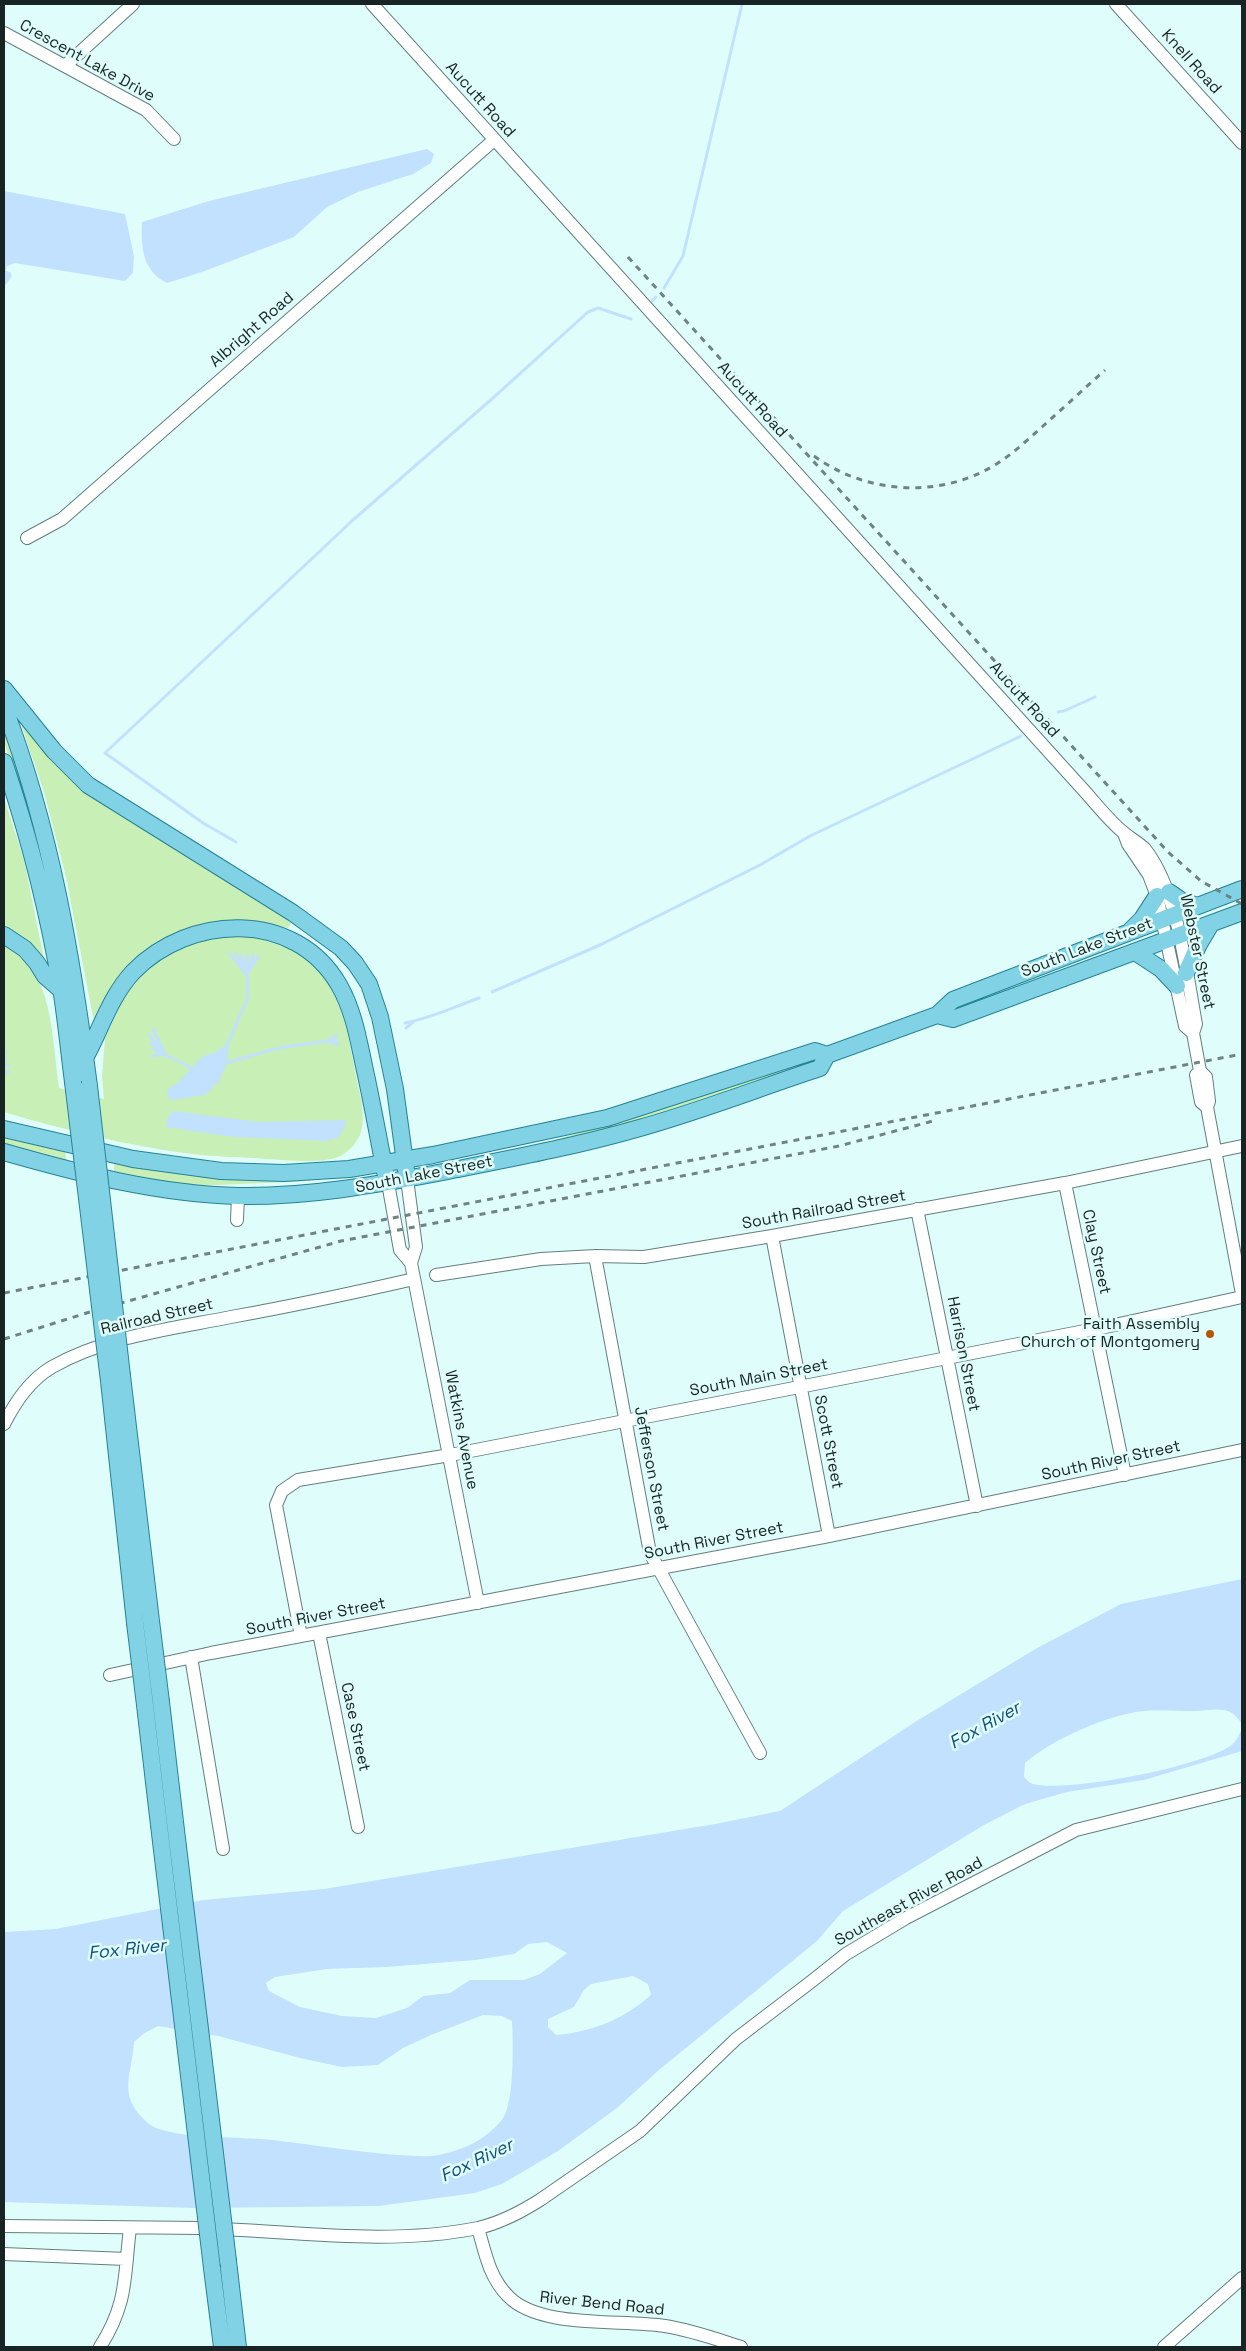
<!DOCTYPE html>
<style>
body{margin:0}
#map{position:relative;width:1246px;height:2351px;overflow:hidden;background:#dffefb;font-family:"Space Grotesk",sans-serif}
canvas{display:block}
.frame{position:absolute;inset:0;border:5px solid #182423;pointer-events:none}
</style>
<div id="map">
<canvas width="1246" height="2351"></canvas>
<div class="frame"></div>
</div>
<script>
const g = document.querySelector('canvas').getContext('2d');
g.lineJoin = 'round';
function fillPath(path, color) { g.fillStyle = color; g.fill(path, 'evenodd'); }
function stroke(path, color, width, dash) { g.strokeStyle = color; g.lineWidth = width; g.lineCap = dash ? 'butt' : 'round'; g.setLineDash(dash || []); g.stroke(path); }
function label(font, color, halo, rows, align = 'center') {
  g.font = font + ' "Space Grotesk",sans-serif'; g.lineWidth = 5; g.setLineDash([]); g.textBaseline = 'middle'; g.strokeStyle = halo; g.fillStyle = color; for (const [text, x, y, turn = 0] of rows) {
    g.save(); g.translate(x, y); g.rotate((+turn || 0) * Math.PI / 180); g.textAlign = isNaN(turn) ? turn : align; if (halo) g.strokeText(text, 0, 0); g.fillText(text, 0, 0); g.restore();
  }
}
fillPath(new Path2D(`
 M20,721L51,758L293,920L288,928L264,923L242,922L174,936L95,1027L66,877L44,792Z
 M4,725L19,767L58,922L21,792L4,742Z
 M4,798L24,860L45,964L4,929Z
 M233,935C267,939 294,945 318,971C344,1000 349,1040 356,1076C360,1094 366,1115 361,1132C358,1142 350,1150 342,1155C325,1165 287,1160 267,1159C242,1157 216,1157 192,1154C128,1146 65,1130 4,1112V943C9,946 15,949 20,954C53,982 53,1047 59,1088L104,1099L102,1076L105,1039L127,990L156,961L193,941Z
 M787,1066L789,1070C712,1100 634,1121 556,1143L554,1140L646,1113Z
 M4,1136L65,1151L67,1163L4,1145Z
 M114,1162L311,1178V1181L195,1186L114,1175Z`), '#c8efb5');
fillPath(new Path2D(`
 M427,149L434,154L431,163L413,174L358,192L327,207L294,237L202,272L167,283C142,271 141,246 142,222L209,201Z
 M4,191L125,214L134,256L133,273L125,281L15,263L7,266L6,271L10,272L12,276L4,287Z
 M229,1041L227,1063L219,1081L205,1095L173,1100L167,1097L168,1089C183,1081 190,1068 202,1057C206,1054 213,1054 217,1051C222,1049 226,1044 229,1041Z
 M173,1111L259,1122L345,1120L346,1124L339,1137L327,1141L233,1137L166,1127L167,1119Z
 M1242,1579V1724C1229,1703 1215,1711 1194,1711C1178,1711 1160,1710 1144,1711C1109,1714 1051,1740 1025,1763L1024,1777C1027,1780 1029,1783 1033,1784C1066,1793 1207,1766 1233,1744C1237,1740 1240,1733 1242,1728V1751L1144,1780L1067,1792L1025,1804L984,1825L843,1911L817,1941L659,2070L617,2108L558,2151L502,2184L475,2193L379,2206L193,2208L4,2202V1932L56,1929L203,1900L324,1889L715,1824L780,1811L915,1722L1037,1648L1121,1604ZM547,1942L567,1953L540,1974L524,1980H470L450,1993L423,1996L407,2008L376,2018L342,2016L300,2007L269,1991L266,1983L275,1977L327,1969L386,1967L475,1960L514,1954L528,1944ZM633,1976L648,1984L651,1995C624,2019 592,2032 556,2035L548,2027V2019L574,2007L584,1990L591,1984ZM483,2015L502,2016L512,2021C513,2041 515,2106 501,2121C483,2142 459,2152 432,2156C421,2157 409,2155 398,2155C356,2152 315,2145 273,2140C237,2136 191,2140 156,2128C151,2126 143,2119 139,2114C119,2091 133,2069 134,2042L143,2034L158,2026L218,2036L300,2058L342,2067L378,2065L403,2048L431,2035Z`), '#c2e1fe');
stroke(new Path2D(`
 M664,288L683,256L742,4
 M652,301L656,297
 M1058,712L1064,711L1095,697
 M236,842L203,823L105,753L353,520L493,398L588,312L598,308L631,319
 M230,954L247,975
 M236,954L243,968
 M241,955L245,967
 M249,970L253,955
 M247,974L258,956
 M492,992L600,945L760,865L810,836L1021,736
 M405,1023C431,1018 454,1007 479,998
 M406,1028L413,1022
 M153,1029L165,1054
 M149,1035L162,1050
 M330,1039L337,1035
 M330,1042L339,1044
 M151,1043L159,1049
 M228,1043L248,997L247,955
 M4,1046V1045
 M153,1049L186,1065L194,1071
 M4,1054L6,1052
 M152,1056L165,1054
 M4,1061L6,1060
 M225,1063L278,1048L336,1040
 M4,1066L8,1065
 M4,1072H9`), '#c2e1fe', 3);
const minor = new Path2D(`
 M372,4L1079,785C1094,801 1107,819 1124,833C1131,839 1138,842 1145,849C1178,891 1186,971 1196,1024L1193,1033L1200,1071L1206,1077L1209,1101L1207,1107L1242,1294
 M1116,4L1242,143
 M4,33L146,110L174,139
 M65,66L133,4
 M27,538L62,519L494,140
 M1125,836L1128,844L1149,875L1157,896L1185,1026L1193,1033
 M1200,1071L1196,1075L1201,1102L1207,1107
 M407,1179L416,1247L411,1263
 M388,1183L400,1250L411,1263L478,1603
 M1065,1183L1125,1475
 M917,1209L977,1506
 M237,1220L238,1196
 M772,1236L829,1536
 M595,1256L650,1553L760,1753
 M436,1275L541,1259L595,1256L644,1257L772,1236L1065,1183L1242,1146
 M4,1424C16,1401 30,1380 52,1367C107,1336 171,1329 231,1317C292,1306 353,1293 414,1279
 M319,1633L358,1827
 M301,1636L276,1505L282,1491L298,1480L450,1455L789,1389L1110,1326L1242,1297
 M191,1657L223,1849
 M110,1675L211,1653L829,1536L1242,1450
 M4,2226C70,2227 135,2227 201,2228C292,2231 388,2246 478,2228C500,2223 521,2212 540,2200L640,2131L736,2039L812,1981L846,1954L906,1918L1076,1830L1242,1789
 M478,2228C485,2252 489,2277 508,2296C539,2329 621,2319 665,2326C691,2330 716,2339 741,2347
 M4,2254L126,2259
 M100,2347C128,2303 124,2277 130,2228
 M1164,2347L1242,2278`);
const major = new Path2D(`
 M4,689L54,751L88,785L293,913L341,948L355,963L369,984L380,1017L395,1089L406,1170
 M4,707C51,829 72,957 89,1086
 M4,762C29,836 48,911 61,988C66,1019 69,1051 73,1082
 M1169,892L1182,901L1198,906
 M1131,930L1142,919L1157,896
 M4,935L25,949L37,963L45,976L61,990
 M1135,952L1161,969L1177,986
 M1186,973L1198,946L1211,924
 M937,1015L953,1019L1242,912
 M85,1058C101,1029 110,997 133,972C189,914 295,909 339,985C355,1013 359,1044 366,1075C373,1108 379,1140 385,1172
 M4,1129L133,1159L221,1171L284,1173L349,1169L433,1155L607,1118L815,1051L827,1055L937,1015L953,1000L1242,889
 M4,1152C81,1174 158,1194 239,1196C308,1197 375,1185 443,1172C508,1159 573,1147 636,1129C698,1112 759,1088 820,1068L827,1055
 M122,1376L151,1621
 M109,1381L135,1623
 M161,1702L175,1822
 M145,1705L159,1825
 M228,2261L238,2347
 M212,2268L222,2347`);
stroke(minor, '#637f7d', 14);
stroke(major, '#268296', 18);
stroke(minor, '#fff', 12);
stroke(major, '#82d2e5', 16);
stroke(new Path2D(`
 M628,257L1168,852L1201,881L1242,904
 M814,456C868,495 942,499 998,463C1014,453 1028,439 1042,427C1063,408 1084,389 1105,370
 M4,1293L1242,1054
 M4,1339L93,1311L341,1241L839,1146L933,1121`), '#6f8382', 3, [6, 6]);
const majorBridge = new Path2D(`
 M73,1082L109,1381
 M89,1086L122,1376
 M151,1621L161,1702
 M135,1623L145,1705
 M175,1822L228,2261
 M159,1825L212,2268`);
stroke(majorBridge, '#268296', 18, []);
stroke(majorBridge, '#82d2e5', 16);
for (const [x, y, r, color] of [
 [1210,1334,5,"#b45701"]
]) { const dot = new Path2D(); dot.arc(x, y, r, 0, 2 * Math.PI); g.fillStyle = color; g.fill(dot); stroke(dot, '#dffefb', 2); }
label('16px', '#182423', '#dffefb', [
 ["Crescent Lake Drive",87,61,29],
 ["Knell Road",1191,62,48],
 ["Aucutt Road",480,100,48],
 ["Albright Road",252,330,-41],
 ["Aucutt Road",752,400,48],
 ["Aucutt Road",1024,700,48],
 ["South Lake Street",1087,948,-21],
 ["Webster Street",1197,952,78],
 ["South Lake Street",424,1175,-11],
 ["South Railroad Street",824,1210,-10],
 ["Clay Street",1096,1252,78],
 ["Railroad Street",157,1317,-13],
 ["Harrison Street",963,1354,79],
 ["South Main Street",759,1378,-11],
 ["Watkins Avenue",461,1430,79],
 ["Scott Street",828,1442,79],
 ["South River Street",1111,1461,-12],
 ["Jefferson Street",651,1469,79],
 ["South River Street",714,1541,-11],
 ["South River Street",316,1617,-11],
 ["Case Street",355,1727,78],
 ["Southeast River Road",909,1902,-29],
 ["River Bend Road",602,2304,6]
]);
label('16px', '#182423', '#dffefb', [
 ["Faith Assembly",1200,1325],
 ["Church of Montgomery",1200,1343]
], 'right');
label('italic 18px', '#144f7c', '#dffefb', [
 ["Fox River",985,1726,-29],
 ["Fox River",127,1950,-6],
 ["Fox River",477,2161,-25]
]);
</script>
